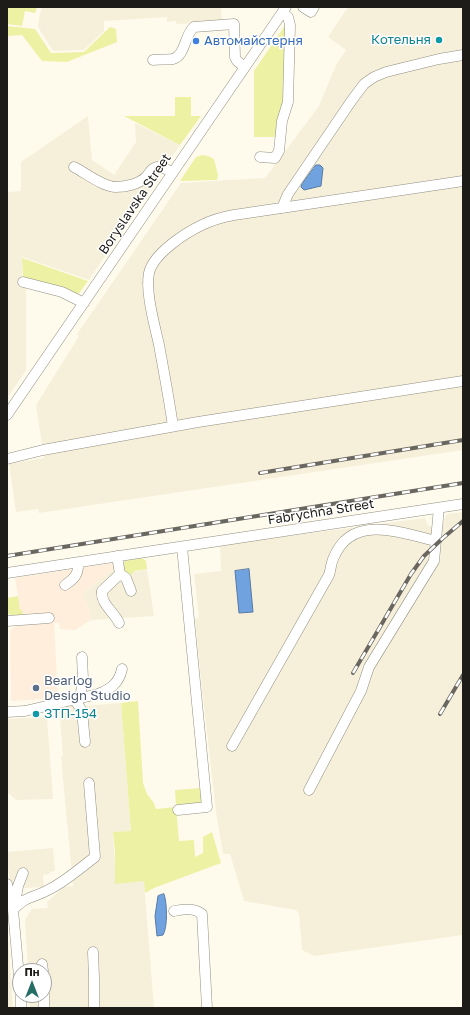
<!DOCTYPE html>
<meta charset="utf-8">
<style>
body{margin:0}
#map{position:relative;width:470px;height:1015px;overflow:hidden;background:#fefbed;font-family:"Golos Text",sans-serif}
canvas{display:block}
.frame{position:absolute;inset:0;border:8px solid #1e1c18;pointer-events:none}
.north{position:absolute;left:12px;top:963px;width:40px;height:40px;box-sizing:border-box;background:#fff;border:1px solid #a5a4a3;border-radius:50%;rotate:0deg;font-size:11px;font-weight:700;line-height:16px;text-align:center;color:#1e1c18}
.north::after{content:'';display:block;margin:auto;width:14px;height:18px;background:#266d63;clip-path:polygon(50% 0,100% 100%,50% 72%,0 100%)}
</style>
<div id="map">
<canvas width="470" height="1015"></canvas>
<div class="frame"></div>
<div class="north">Пн</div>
</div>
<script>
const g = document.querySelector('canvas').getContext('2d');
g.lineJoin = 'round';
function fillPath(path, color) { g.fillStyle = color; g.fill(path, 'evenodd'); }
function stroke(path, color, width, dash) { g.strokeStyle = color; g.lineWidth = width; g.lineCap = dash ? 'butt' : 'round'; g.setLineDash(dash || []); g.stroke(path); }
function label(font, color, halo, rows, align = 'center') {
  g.font = font + ' "Golos Text",sans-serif'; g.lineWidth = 3; g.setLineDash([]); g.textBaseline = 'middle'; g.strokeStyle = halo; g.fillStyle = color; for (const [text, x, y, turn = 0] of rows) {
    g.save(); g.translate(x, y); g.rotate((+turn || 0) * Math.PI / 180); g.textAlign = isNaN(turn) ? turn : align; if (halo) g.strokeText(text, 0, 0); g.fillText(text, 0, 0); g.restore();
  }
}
fillPath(new Path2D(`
 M113,563L114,568L92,587L83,593L89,607L91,620L75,630L60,629L59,623H54L58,698L11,701L10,630L16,626L24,625L22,610H20L15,578Z`), '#feeedb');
fillPath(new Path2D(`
 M42,7H221L222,22L176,24V21L167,22V17L104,21V31L84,50L53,51L38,27L39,18Z
 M348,7H463V450L39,513L38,509L16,512L9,464L44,458L36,405L79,336L77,334L181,183L265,178L319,106L336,65L346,50L328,37Z
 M88,116L92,160L114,175L136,142L135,123L180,145L89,280L22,257V284H26V371L7,398V192L21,191V162Z
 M463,512V935L314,956L302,950L299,914L296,910L244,901L230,854H223L216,812L200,670L195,619L199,618L194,574L221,571L220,545L425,518L428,526L441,527L447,514Z
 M123,567L134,572L147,569L154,616L91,620L89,607L82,593L92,587L114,568Z
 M121,703L131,831L113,833L116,883L144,881L154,1008H30L29,995H44V971H28L25,920L32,909L48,908L47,902L64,887L73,886L61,757L63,756L59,706L73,705L74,707Z
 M47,717L53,799L16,800L7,792V719Z
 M53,848L55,871L50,872V874L43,875L44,887L11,889L7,861V852Z
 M7,920L13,1008H7Z`), '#f6f0db');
fillPath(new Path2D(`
 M7,7H37L35,13L25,11L22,26L7,24Z
 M286,24L283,101L280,112L276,137H254V71Z
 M7,26L35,29L51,53L84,52L110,27L116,29L117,42L67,62L42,61L22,35L7,36Z
 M175,97H191V116H201L180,145L124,116H175Z
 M202,155L208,156L214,159L218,175L217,180L180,181L196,157Z
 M22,258L88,281L77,296L23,278Z
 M142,558L146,561L147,569L135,571L131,575L124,571L123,565L125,561Z
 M18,596L20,610H22L23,615L13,616L7,613V598Z
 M138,701L143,783L147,794L154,803L156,809L176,807L179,841L194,840L195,857L203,853V837L212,832L221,863L154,888L145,893L144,881L115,884V852L113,832L131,831L121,703Z
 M202,788L204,804L176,805L175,790Z`), '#ecf1a3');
const water = new Path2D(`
 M316,165H320L323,168L321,186L304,190L301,187L302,184Z
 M249,569L253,612L239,613L235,571Z
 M164,894C167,902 168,927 163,935L157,936L155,916L158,896Z`);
fillPath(water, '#70a2e0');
stroke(water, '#577aa4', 1);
const minor = new Path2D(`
 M303,7L311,12L314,7
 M153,60C159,59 167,60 173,59C186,55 184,35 194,27L234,24L235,57L237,61L245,67
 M260,157L275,158L279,151L282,121L288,102L290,25L288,17L282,13
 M74,167C86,173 103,187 116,187C126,187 139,184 146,177C150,173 151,168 157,167C163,167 168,170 172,172
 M282,208L288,194L352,100L364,84L374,77L386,72L439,59L463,55
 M23,282L62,292L84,303
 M7,415L286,7
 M173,426C169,399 164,372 159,345C155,326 145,292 149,273C153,254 185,233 202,225C212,220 223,217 234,215L463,181
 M7,459L43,450L198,422L463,381
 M117,556L120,574L102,591C100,603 115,613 119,623
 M7,573L463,504
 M120,574L126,578L131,591
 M65,585C74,579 79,574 78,563
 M7,621L49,618
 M80,699L83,679L82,657
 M75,700L82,711L85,742
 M7,712L25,711L98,694C111,689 119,683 122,669
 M232,746L329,575C331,569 331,562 334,557C352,513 401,533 436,541
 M309,790L361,691L369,667L434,561L439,508
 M178,810L207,807L182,547
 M7,884L13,910L20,988
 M14,908L18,886L23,873
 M13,910C25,896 34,898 48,890C65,882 80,868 95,857L89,783
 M174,911C183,909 195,908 202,914L207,1008
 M93,952L94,978V1008
 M42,964L43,971
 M21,995V1008
 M44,1008V994`);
stroke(minor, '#918e81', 11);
stroke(minor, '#fff', 10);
const rail = new Path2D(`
 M260,473L463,440
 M7,556L463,483
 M353,673L411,574L424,556L443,538L463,521
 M440,714L463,675`);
stroke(rail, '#6a6760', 4);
stroke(rail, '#fff', 2.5, [8]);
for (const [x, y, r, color] of [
 [439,40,4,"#0f9aa8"],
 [196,41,4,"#3f7fe0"],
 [36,688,4,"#5c6f8a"],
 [36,714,4,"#0f9aa8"]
]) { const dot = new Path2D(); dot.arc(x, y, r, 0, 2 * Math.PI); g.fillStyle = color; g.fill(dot); stroke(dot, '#fff', 1.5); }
label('13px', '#0d838f', '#fff', [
 ["Котельня",431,40],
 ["ЗТП-154",44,714,"left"]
], 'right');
label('13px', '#366cbe', '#fff', [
 ["Автомайстерня",204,41]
], 'left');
label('13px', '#1e1c18', '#fff', [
 ["Boryslavska Street",135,204,-56],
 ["Fabrychna Street",321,512,-9]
]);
label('13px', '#4e5e75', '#fff', [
 ["Bearlog",44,681],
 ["Design Studio",44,696]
], 'left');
</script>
